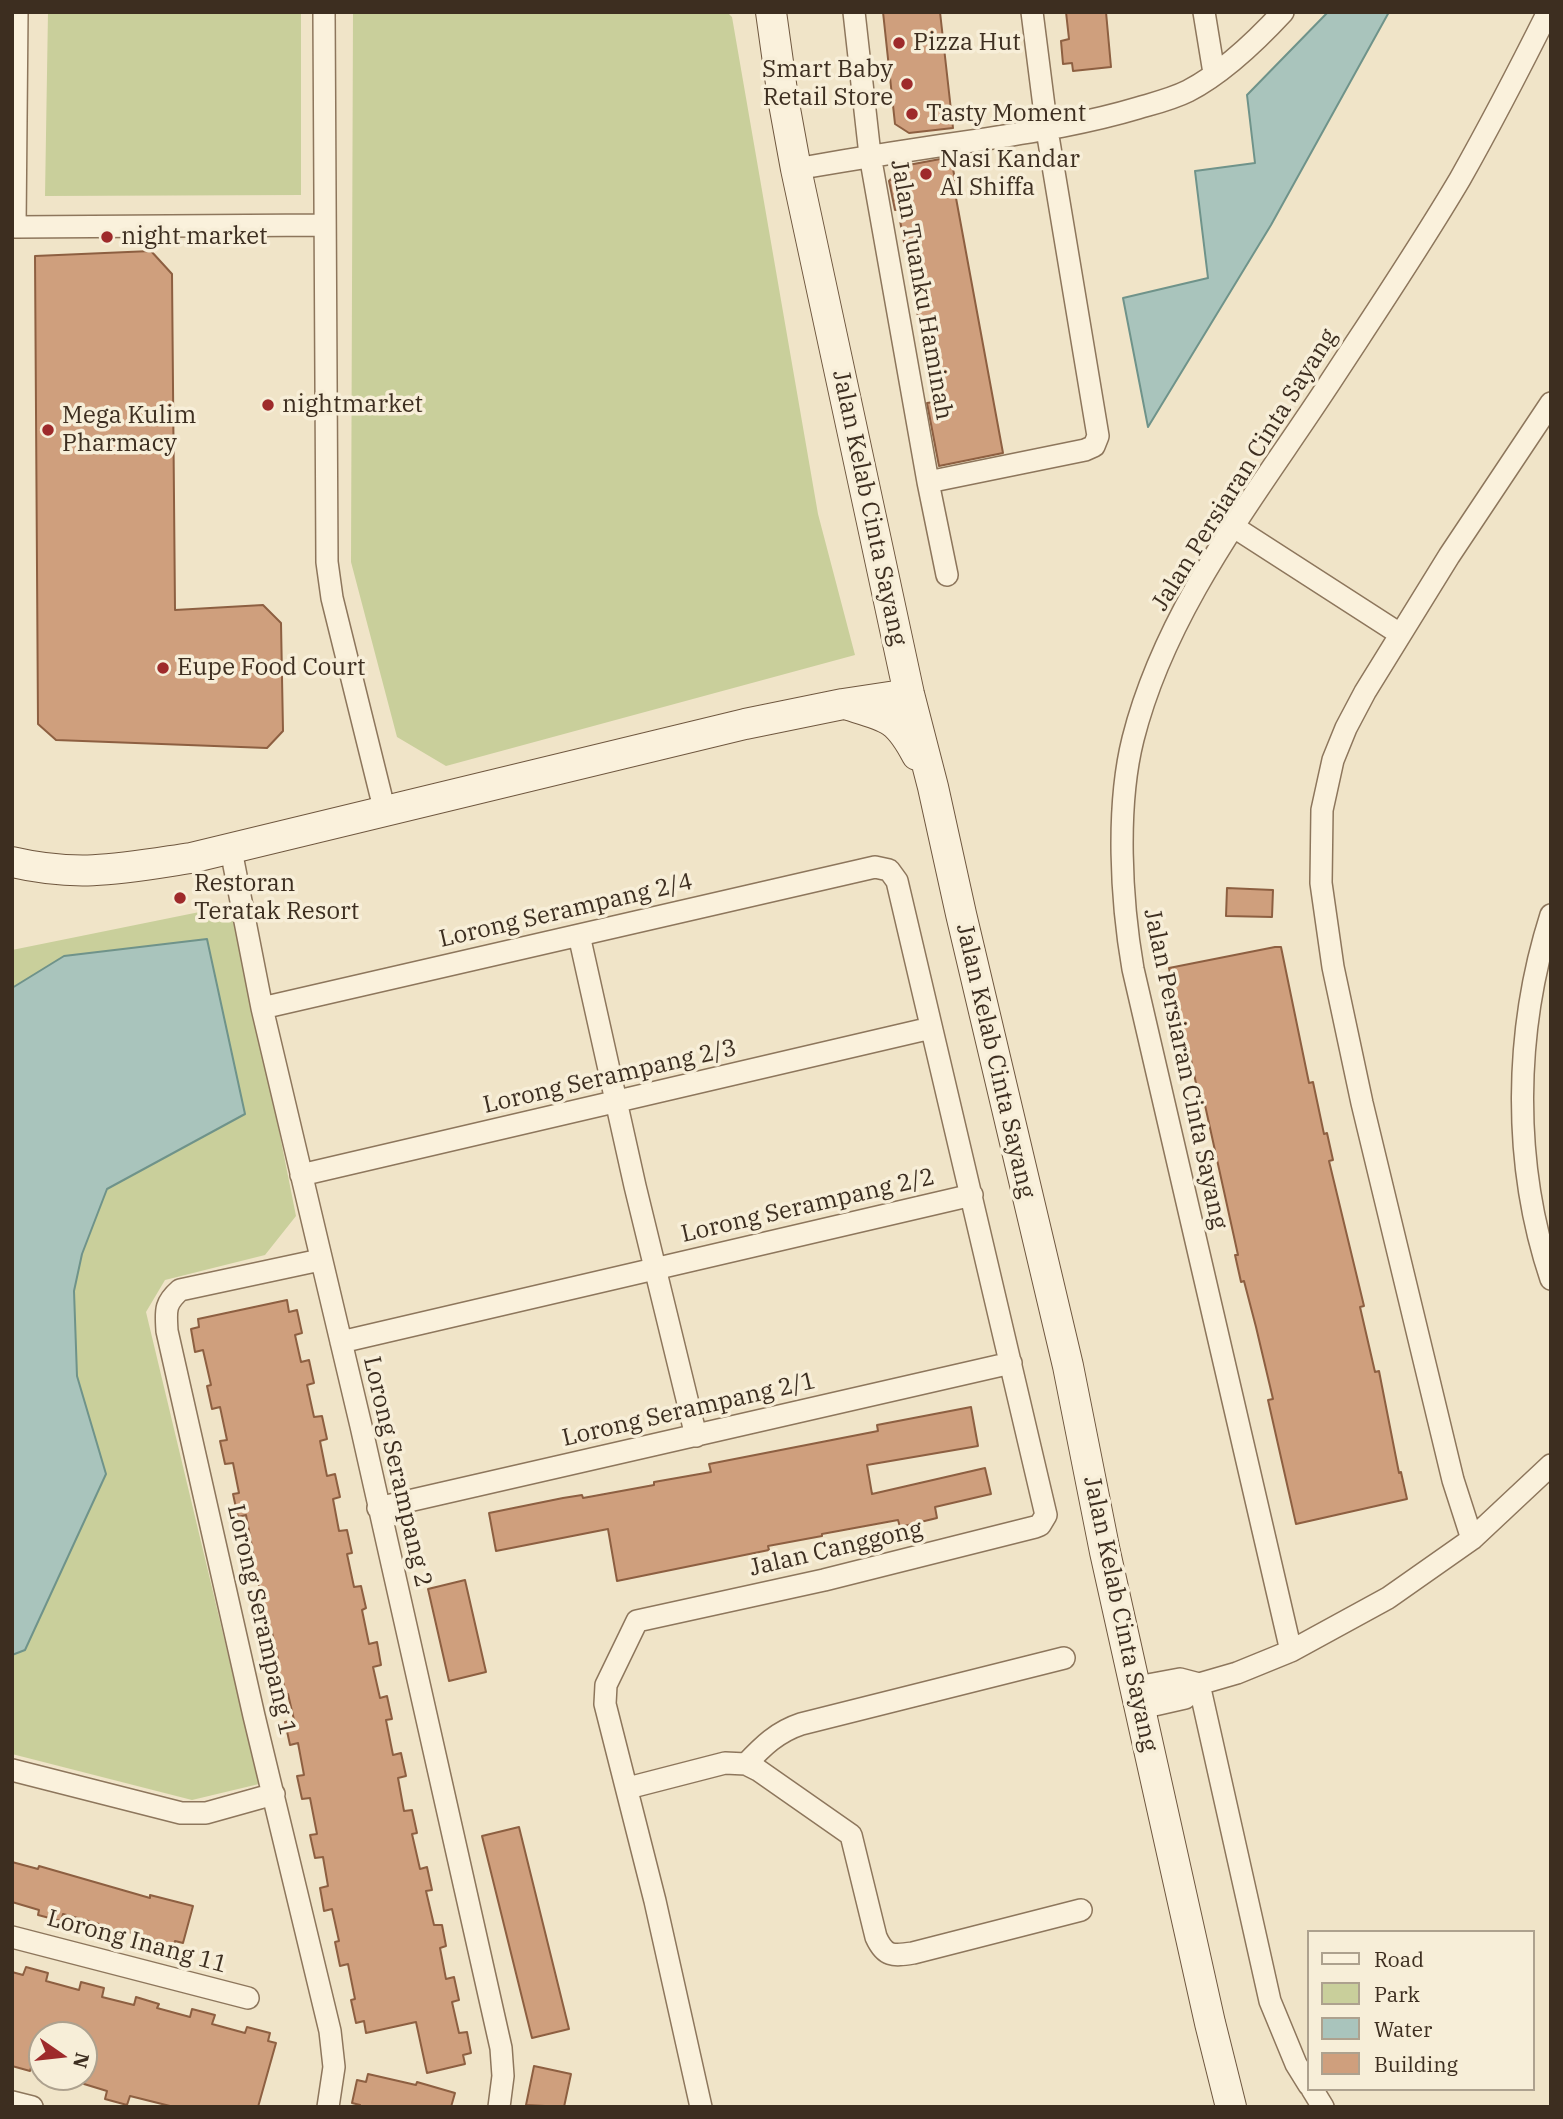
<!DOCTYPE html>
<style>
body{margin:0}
#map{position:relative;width:1563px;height:2119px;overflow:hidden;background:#f0e4c8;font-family:"IBM Plex Serif",serif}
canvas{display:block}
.frame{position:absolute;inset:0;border:14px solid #3d2e20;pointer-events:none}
.legend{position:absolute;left:1307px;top:1930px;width:228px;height:161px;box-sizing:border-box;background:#f7eed8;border:2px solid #ada18e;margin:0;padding:9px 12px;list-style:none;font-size:21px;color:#3d2e20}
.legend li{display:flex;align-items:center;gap:14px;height:35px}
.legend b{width:35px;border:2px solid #ada18e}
.north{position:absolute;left:28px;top:2021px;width:70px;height:70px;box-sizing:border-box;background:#f7eed8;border:2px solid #ada18e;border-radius:50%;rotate:104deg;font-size:19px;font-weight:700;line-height:28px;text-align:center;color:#3d2e20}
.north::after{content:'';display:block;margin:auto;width:24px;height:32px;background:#9e2a2b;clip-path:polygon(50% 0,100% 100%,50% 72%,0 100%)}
</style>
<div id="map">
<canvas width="1563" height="2119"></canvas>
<div class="frame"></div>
<ul class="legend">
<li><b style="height:9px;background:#faf1dc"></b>Road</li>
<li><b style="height:19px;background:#c9cf9b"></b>Park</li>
<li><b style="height:19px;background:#a9c4bc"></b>Water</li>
<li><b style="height:19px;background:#cf9f7d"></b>Building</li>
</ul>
<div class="north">N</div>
</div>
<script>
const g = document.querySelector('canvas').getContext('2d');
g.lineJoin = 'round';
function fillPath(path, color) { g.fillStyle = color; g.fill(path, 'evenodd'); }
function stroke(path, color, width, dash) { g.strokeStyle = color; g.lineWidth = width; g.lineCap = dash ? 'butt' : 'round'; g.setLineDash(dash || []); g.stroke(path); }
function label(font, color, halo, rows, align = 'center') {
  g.font = font + ' "IBM Plex Serif",serif'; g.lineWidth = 7; g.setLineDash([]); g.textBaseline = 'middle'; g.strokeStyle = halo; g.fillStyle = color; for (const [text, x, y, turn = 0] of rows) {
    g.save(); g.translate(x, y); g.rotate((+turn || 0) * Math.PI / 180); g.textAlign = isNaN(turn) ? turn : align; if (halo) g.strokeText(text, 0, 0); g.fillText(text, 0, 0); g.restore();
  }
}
fillPath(new Path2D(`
 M48,12H301V195L45,196Z
 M353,12H727L732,17L818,514L855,655L446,766L397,737L351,562Z
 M234,905L296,1216L265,1255L165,1280L146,1312L259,1784L192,1800L12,1754V1655L25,1650L106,1474L77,1376L74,1291L82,1254L107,1189L245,1114L64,956L12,988V950Z`), '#c9cf9b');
const water = new Path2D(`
 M1328,12H1389L1271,225L1148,427L1123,298L1208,278L1195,171L1255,163L1247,95Z
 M207,939L245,1114L107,1189L82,1254L74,1291L77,1376L106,1474L25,1650L12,1655V988L64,956Z`);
fillPath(water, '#a9c4bc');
stroke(water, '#6f938a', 2);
const building = new Path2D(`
 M883,12H940L953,128L909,133L895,124Z
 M1066,12H1106L1111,67L1073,71L1072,63L1063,64L1061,41L1069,39Z
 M951,157L955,180H953L956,198L1003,453L939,466L927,403L934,402L898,210H895L889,181L903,166Z
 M151,251L172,274L175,610L263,605L281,623L283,731L267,748L56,740L38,724L35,256Z
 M1227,888L1273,890L1272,917L1226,916Z
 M1275,947H1281L1309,1083L1313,1082L1324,1134L1327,1133L1333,1160L1329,1161L1364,1306L1360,1307L1375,1372L1379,1371L1399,1473L1401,1472L1407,1499L1296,1524L1268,1400L1273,1399L1256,1327L1244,1281L1241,1282L1235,1255H1238L1201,1087L1197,1088L1187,1041L1183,1042L1169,968Z
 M287,1300L289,1312L297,1310L302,1333L295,1335L301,1362L309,1360L314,1383L307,1385L314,1417L322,1416L327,1439L320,1441L327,1476L335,1474L340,1497L333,1499L339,1531L347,1530L352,1553L347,1554L354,1587L361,1586L366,1608L362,1610L369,1644L377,1642L381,1665L373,1667L380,1698L387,1696L392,1719L386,1720L393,1755L401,1753L406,1776L398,1778L404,1811L412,1810L417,1833L412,1834L420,1869L427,1867L432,1890L426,1891L434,1925H442L446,1946L440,1948L446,1979L454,1977L459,2000L452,2002L459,2033L467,2032L471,2053L463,2055L465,2064L427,2073L416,2022L366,2033L364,2021L356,2023L351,2000L355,1999L348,1964L340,1966L335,1942L339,1941L332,1909L324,1911L322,1899L320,1888L328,1886L323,1857L315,1858L310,1835L317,1834L310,1798L302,1799L297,1776L304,1775L298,1743L290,1745L285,1722L294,1720L288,1694H286L283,1682L275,1684L270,1661L278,1659L271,1628L263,1629L258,1606L263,1605L257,1576L249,1577L244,1554L253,1552L246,1515L238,1517L233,1494L239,1493L233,1463L225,1464L220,1441L227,1440L220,1407L212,1409L207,1386L211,1385L203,1350L195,1352L191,1329L199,1327L198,1319Z
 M971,1407L978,1446L867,1465L872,1494L985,1468L991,1494L935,1507L937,1518L900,1527L898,1520L822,1534V1536L768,1546L769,1550L617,1581L608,1529L496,1551L489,1513L563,1498L582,1495L583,1498L654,1485V1482L711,1472L709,1464L878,1431L877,1425Z
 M465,1580L486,1672L449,1681L428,1589Z
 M519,1827L569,2029L532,2038L482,1836Z
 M12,1862L38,1869L39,1866L150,1898V1895L193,1906L183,1943L175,1941L172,1950L150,1944L151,1938L121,1930L119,1938L97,1932L99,1924L63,1914L61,1921L38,1915L39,1910L12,1902Z
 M26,1967L48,1973L46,1981L79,1990L81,1982L104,1988L102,1997L134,2005L136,1997L159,2004L157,2008L190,2017L192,2009L215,2015L212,2024L245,2033L247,2027L270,2033L268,2041L276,2043L258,2107H174L130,2096L127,2105L105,2099L107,2091L84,2084V2035H40L30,2071L12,2066V1972L23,1975Z
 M534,2066L571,2074L564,2107L526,2105Z
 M368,2074L416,2085L417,2082L455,2093L451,2107H359L360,2105L352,2103L357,2080L366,2082Z`);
fillPath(building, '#cf9f7d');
stroke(building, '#8d5f41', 2);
const minor = new Path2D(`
 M17,12L15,227L325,225
 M324,12L327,562L332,598L385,812
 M854,12L870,155L928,482L947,575
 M1204,12L1214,73
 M796,169C859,158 922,148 986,139C1037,131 1088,123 1138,108C1155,103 1172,99 1188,91C1221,74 1258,39 1283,12
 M928,482L1085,450L1094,446L1098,436L1047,130L1032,12
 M1234,527L1400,634
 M231,850L262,1008L361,1426L501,2048L503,2076L499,2107
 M1551,915C1514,1031 1512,1163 1551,1279
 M579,935L635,1186L696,1436
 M262,1008L875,867L889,870L897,881L1046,1515L1040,1525L1035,1527L824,1580L637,1621L606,1685L605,1704L655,1901L701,2107
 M301,1175L931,1028
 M320,1260L180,1290C164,1304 166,1311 167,1331L254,1716L330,2031L334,2067L328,2107
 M341,1342L972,1195
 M378,1508L1011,1363
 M1472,1539L1453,1480L1362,1103L1333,967L1321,883L1322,810L1333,760L1346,728L1365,692L1449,556L1551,403
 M1291,1651L1133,969C1121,900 1116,807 1133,739C1166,608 1254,498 1327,387C1372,318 1418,250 1460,179C1491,124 1520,68 1548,12
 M1199,1684L1270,2001L1296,2064L1309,2085
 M1137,1687L1180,1679L1199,1684
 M1141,1708L1185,1698L1199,1684L1237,1673L1291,1651L1388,1598L1472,1539L1551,1465
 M746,1764C763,1746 777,1732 801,1724L1064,1658
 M12,1770L181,1813H206L274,1794
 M628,1788L725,1763L746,1764L758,1770L851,1835L876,1937C885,1957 893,1956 913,1953L1081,1910
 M12,1937L248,1998
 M1312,2089L1323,2107
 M12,2102L32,2107`);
const secondary = new Path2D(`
 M771,12L783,98L796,169L909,694L933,787L961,914L1068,1366L1105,1552L1210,2023L1231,2107
 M848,705C888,717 897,717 917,755
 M12,862C80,878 124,868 191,858L745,724L843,704L909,694`);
stroke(minor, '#8d765c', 24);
stroke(secondary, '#6f573f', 32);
stroke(minor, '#faf1dc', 21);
stroke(secondary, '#faf1dc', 30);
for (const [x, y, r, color] of [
 [899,43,7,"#9e2a2b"],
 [907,84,7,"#9e2a2b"],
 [912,114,7,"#9e2a2b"],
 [926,174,7,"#9e2a2b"],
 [107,237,7,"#9e2a2b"],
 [268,405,7,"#9e2a2b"],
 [48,430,7,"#9e2a2b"],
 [163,668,7,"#9e2a2b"],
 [180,898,7,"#9e2a2b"]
]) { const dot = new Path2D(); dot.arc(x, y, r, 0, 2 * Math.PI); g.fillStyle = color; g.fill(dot); stroke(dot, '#f7eed8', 2.5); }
label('24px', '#3d2e20', '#f7eed8', [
 ["Pizza Hut",913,43],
 ["Smart Baby",893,70,"right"],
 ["Retail Store",893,98,"right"],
 ["Tasty Moment",926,114],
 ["Nasi Kandar",940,160],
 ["Al Shiffa",940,188],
 ["night market",121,237],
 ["nightmarket",282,405],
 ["Mega Kulim",62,416],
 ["Pharmacy",62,444],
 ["Eupe Food Court",177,668],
 ["Restoran",194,884],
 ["Teratak Resort",194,912]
], 'left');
label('24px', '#3d2e20', '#f7eed8', [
 ["Jalan Tuanku Haminah",921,290,80],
 ["Jalan Persiaran Cinta Sayang",1245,470,-58],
 ["Jalan Kelab Cinta Sayang",869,508,78],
 ["Lorong Serampang 2/4",566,911,-13],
 ["Jalan Kelab Cinta Sayang",995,1061,77],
 ["Jalan Persiaran Cinta Sayang",1185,1069,78],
 ["Lorong Serampang 2/3",610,1077,-13],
 ["Lorong Serampang 2/2",808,1206,-13],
 ["Lorong Serampang 2/1",689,1410,-13],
 ["Lorong Serampang 2",397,1472,77],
 ["Jalan Canggong",836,1549,-13],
 ["Jalan Kelab Cinta Sayang",1120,1614,78],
 ["Lorong Serampang 1",261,1620,77],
 ["Lorong Inang 11",137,1942,15]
]);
</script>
